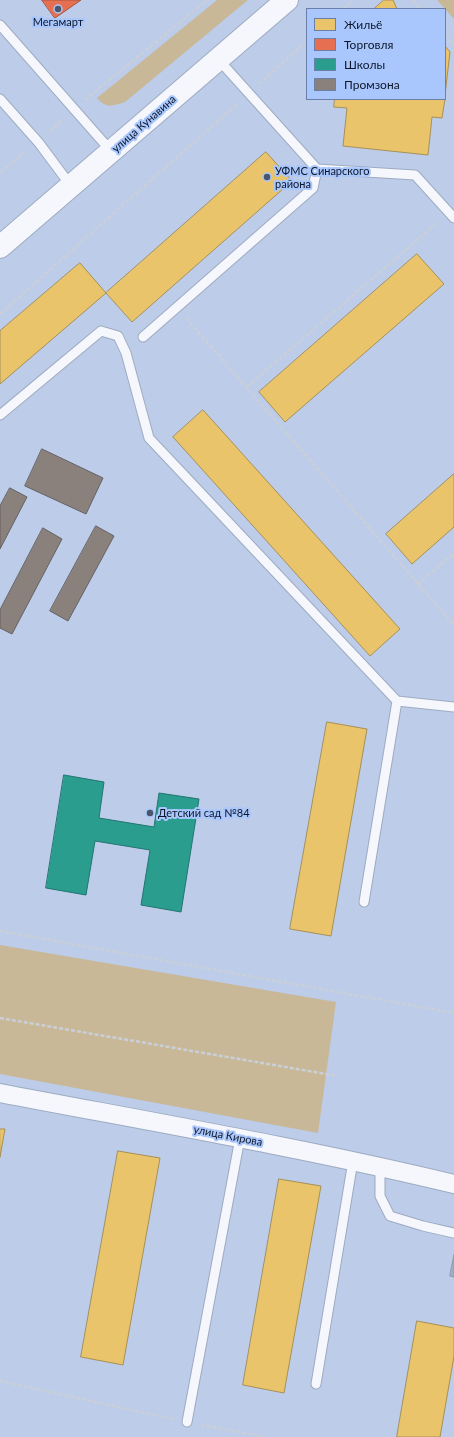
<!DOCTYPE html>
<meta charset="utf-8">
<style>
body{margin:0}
#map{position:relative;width:454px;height:1437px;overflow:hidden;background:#bccce9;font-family:Lato,sans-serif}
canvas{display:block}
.legend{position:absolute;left:306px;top:8px;width:140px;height:92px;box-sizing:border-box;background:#a9c7fc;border:1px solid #6a80a8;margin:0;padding:5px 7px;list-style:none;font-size:12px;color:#0c1629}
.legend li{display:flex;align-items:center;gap:8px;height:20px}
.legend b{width:20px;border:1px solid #6a80a8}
</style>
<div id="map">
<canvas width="454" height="1437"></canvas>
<ul class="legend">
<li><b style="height:11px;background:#e9c46a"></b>Жильё</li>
<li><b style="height:11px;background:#e76f51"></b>Торговля</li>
<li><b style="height:11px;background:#2a9d8f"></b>Школы</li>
<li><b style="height:11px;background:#8a817c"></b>Промзона</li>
</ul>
</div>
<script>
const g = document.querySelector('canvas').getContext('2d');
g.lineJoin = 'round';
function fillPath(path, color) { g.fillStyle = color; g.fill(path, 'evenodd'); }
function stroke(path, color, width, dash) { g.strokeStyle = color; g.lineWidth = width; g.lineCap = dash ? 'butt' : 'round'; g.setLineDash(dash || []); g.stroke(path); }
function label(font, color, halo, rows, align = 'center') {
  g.font = font + ' Lato,sans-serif'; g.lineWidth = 4; g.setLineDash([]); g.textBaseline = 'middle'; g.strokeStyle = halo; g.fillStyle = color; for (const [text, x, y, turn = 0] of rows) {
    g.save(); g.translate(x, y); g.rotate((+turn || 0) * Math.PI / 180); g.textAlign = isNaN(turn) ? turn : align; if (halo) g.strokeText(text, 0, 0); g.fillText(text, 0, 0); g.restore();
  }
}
fillPath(new Path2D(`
 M217,0H248L125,102C112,106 107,109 97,98Z
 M437,0H454V19Z
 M0,945L336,1002L318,1133L0,1074Z`), '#c8b898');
const homes = new Path2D(`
 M384,0H393L397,9H374Z
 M445,46L450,52L445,95Z
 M335,99H445L442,118L432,117L428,155L343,146L347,108L334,107Z
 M266,152L292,181L132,322L106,293Z
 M417,254L444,284L285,422L259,392Z
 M80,263L106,293L0,384V331Z
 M203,410L400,629L370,656L173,437Z
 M454,474V527L412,564L386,534Z
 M327,722L367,729L331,936L290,929Z
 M0,1129H5L0,1157Z
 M118,1151L160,1158L123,1365L81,1357Z
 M279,1179L321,1186L284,1393L243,1385Z
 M417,1321L454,1328V1356L440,1437H397Z`);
fillPath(homes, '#e9c46a');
stroke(homes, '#a79056', 1);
const shops = new Path2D(`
 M42,0H81L55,18Z`);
fillPath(shops, '#e76f51');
stroke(shops, '#a55445', 1);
const schools = new Path2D(`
 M64,775L104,782L99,818L154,827L159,793L199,799L181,912L141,905L150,850L95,841L86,895L46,888Z`);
fillPath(schools, '#2a9d8f');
stroke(schools, '#217470', 1);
const industry = new Path2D(`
 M42,449L103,478L86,514L25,486Z
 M10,488L27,497L0,549V506Z
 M96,526L114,536L68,621L50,611Z
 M43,528L62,539L12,634L0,628V610Z`);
fillPath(industry, '#8a817c');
stroke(industry, '#646163', 1);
const building = new Path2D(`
 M454,1255V1277L450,1276Z`);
fillPath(building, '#a0adc4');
stroke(building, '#8d9ab0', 1);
const service = new Path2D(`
 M0,25L111,151
 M218,59L317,169L415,175L454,218
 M0,99L39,143L71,186
 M143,337L313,188L317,169
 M0,415L101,331L118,336L126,353L149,438L397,701L454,707
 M364,902L397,701
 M380,1167V1196L390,1216L423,1226L454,1233
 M316,1384L353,1161
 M187,1422L240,1138`);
const minor = new Path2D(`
 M0,1093C152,1122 304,1148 454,1184`);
const secondary = new Path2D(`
 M0,247L287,0`);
stroke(service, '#9eabc1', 11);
stroke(minor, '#9eabc1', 20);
stroke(secondary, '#9eabc1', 24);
stroke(new Path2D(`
 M413,0L421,9
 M343,9L353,0
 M445,35L454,45
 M259,84L307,41
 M85,100L207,0
 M50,132L63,119
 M0,173L27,150
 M0,314L238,103
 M186,318L454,625
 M247,387L439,221
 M418,584L454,553
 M0,931L454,1013
 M0,1018L338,1076
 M0,1381L173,1419
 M201,1425L266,1437`), '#cacfd8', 2.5, [4, 2]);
stroke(service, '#f5f7fc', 9);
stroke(minor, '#f5f7fc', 18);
stroke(secondary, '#f5f7fc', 22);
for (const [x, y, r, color] of [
 [58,9,4,"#4a566c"],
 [267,177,4,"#4a566c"],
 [150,813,4,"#4a566c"]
]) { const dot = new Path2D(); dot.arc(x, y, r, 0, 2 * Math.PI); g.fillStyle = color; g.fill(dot); stroke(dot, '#a9c7fc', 1.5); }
label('11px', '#0c1629', '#a9c7fc', [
 ["Мегамарт",58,22,"center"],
 ["УФМС Синарского",275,171],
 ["района",275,184],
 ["Детский сад №84",158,813]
], 'left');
label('11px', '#0c1629', '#a9c7fc', [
 ["улица Кунавина",144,124,-41],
 ["улица Кирова",228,1136,11]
]);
</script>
